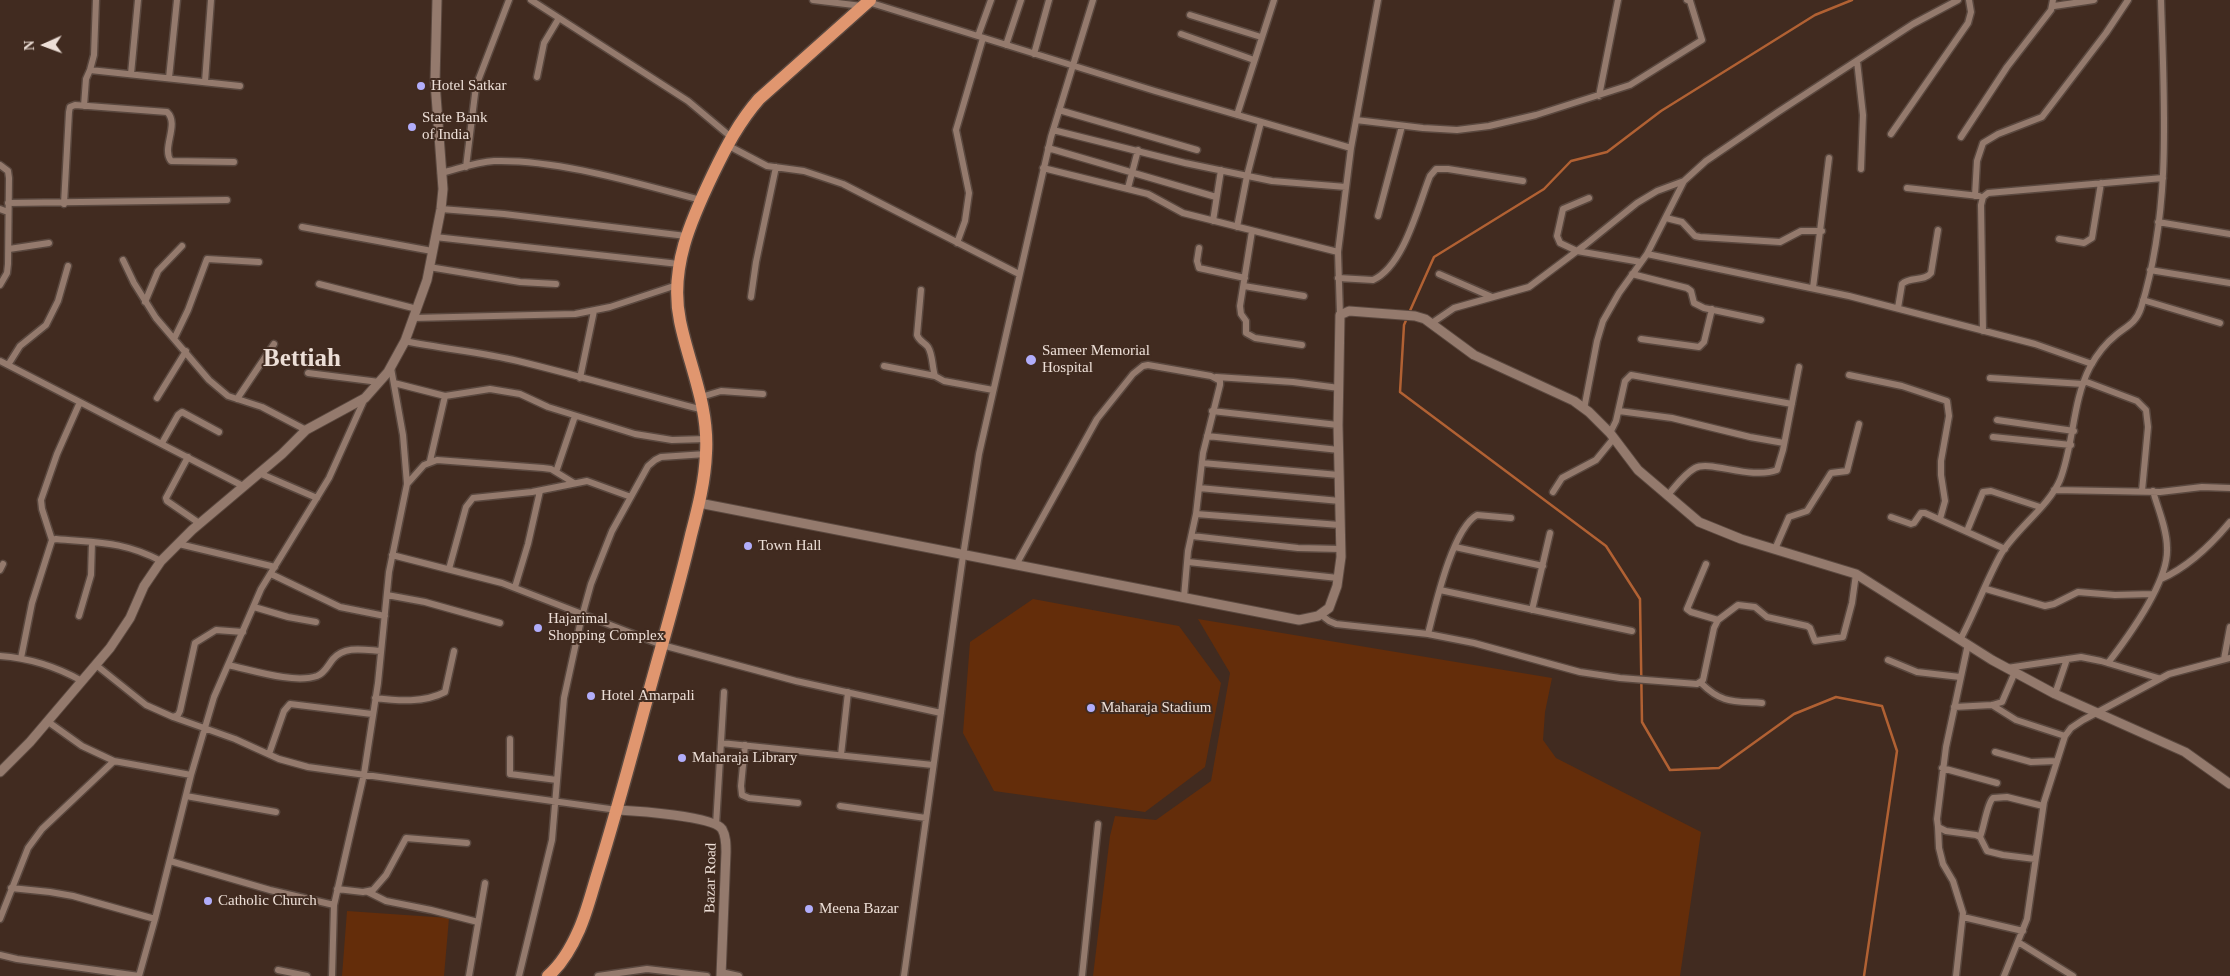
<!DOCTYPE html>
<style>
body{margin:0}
#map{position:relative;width:2230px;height:976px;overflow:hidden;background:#412b20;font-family:Georgia,serif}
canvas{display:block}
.north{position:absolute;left:20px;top:20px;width:50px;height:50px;-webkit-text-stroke:4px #412b20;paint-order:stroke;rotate:268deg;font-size:14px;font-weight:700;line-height:20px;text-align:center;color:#eddfd7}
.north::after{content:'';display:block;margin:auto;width:18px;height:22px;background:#eddfd7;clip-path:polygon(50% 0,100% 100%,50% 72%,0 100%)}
</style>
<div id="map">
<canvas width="2230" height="976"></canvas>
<div class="north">N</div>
</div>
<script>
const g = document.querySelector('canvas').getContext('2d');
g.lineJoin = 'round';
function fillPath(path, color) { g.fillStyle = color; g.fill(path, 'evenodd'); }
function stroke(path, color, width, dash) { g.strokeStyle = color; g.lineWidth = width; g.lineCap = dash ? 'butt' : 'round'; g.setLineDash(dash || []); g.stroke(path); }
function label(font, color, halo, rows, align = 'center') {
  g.font = font + ' Georgia,serif'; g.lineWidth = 4; g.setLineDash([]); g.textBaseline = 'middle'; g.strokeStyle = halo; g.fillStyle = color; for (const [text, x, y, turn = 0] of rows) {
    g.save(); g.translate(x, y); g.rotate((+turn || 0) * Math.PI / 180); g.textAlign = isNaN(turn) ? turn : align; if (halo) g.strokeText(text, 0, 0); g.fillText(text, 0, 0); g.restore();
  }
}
fillPath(new Path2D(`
 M1033,599L1179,626L1221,683L1205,767L1145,812L994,791L963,733L970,642Z
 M1198,619L1552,678L1545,712L1543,740L1556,758L1701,832L1680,976H1093L1110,836L1115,816L1156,820L1211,781L1230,673Z
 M347,911L449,918L444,976H342Z`), '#642d0a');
stroke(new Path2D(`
 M1409,313L1434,257L1544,189L1571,161L1607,152L1661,111L1815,15L1852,0
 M1407,318L1404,325L1400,392L1606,546L1640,599L1642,722L1670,770L1719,768L1794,714L1836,697L1882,706L1897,751L1864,976`), '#b16133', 2.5);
const street = new Path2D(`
 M531,0L688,101L731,137
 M813,0L862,6
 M868,2L1155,91L1351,148
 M2054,6L2094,0
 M1190,15L1261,37
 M1181,34L1254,60
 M978,36L991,0
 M1006,45L1021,0
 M1034,54L1049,0
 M1857,61L1863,115L1861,169
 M90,70L240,86
 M131,74L138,0
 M537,77L544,43L559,18
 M169,78L177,0
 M205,82L211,0
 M1599,96L1618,0
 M84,106L86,79L90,70L94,55L96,0
 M1059,110L1197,150
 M1237,115L1274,0
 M1356,120L1423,128L1457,130L1489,126L1536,115L1630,85L1702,40L1690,1L1687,0
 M1053,130L1185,163L1272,181L1346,187
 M1891,134L1968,23L1971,12L1969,0
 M1961,137L2007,67L2051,10L2053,0
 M727,145L767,166L804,171L843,184L1019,274
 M1048,148L1216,197
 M0,165L8,171L9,178L8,264L7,273L0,285
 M466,167L476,86L509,0
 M1043,168L1148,194L1183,213L1338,252
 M441,173C458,169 476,162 494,161C558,159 639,184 701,200
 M1128,188L1138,150
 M1907,188L1979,196
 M1975,196L1977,161L1983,143L1998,134L2042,117L2106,33L2128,0
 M1589,198L1563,209L1557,236L1560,243L1577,251L1641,262
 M8,203L227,200
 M64,204L69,112L70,107L75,105L167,112C180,124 161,148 171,161L234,162
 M0,209L8,212
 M441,209L504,214L686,236
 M1378,216L1402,126
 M1666,218L1682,222L1695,236L1700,237L1780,242L1801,231H1822
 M1213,221L1221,170
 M2158,222L2230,234
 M302,227L432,251
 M1237,227L1247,176L1261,122
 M1252,231L1240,306L1241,314L1246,321V333L1255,338L1302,345
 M435,237L679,264
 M2059,239L2084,243L2092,238L2101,183
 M957,243L965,221L969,193L956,130L983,38
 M1199,248L1197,261L1199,268L1245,278
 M9,249L49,243
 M1647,254L1849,296L2035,344L2092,364
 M123,260L134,283L156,318L209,380L228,396L262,407L306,430
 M429,267L520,282L556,284
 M2150,270L2230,283
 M1439,274L1492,297
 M1632,274L1687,288L1691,291L1694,303L1704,308L1761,320
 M1338,278L1373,280C1404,266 1418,206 1430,176L1436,169H1448L1523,181
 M319,284L417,309
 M1244,286L1304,296
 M1813,288L1829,158
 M921,290L917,335C919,341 924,342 928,347C933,355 932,367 935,376L944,381L993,390
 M751,297L756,262L776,167
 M2143,300L2220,323
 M145,302L158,271L182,246
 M1898,308L1902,284C1910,276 1924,282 1931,273L1938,230
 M1340,315L1338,252L1351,148L1378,0
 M413,318L575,314L610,307L677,285
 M1432,323L1454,308L1529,287L1585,245L1637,203L1657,191L1684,181
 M1983,331L1981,205L1983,197L1988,193L2163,178
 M174,339L188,310L207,259L259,262
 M1641,339L1699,347L1704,342L1712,309
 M405,341C443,349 481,352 518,361C580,376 641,394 703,410
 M0,361L243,486
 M8,365L20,346L46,325L58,301L68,266
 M884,366L935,376
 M308,373L379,382
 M1849,375L1902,386L1947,401L1949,416L1941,461V475L1945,501L1940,519
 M1216,377L1293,382L1339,388
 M580,378L594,311
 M1990,378L2083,384
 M2084,381L2137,401L2146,410L2148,427L2142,491
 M394,383L445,396L490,389L520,394L548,407L635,434L672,440L707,439
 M701,397L721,391L763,394
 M157,398L186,351
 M237,399L274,344
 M1584,409L1597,341L1603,321L1619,293L1647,254L1684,181L1706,161L1778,112L1913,24L1958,0
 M1212,411L1338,425
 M1619,411L1672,418L1750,437L1784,443
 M1997,420L2074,431
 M1610,433L1616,421L1625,381L1631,375L1792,404
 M1207,436L1339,450
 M1993,437L2071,445
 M162,443L178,415L182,412L219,432
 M188,457L166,498L167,501L199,523
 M430,461L445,396
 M1202,463L1339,475
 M556,472L575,416
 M259,473L317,498
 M407,484L424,465L437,460L543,468L551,469L574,483
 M1199,488L1340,501
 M2054,490L2160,492L2202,487L2230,488
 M1553,492L1562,478L1596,460L1614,438
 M1667,496C1675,487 1684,474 1695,468C1710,460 1751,480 1777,470L1783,450L1799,367
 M1196,514L1340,525
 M1891,517L1911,524L1914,523L1921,513H1925L2005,549
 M1967,531L1983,492L1991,491L2040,507
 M1192,536L1298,548L1341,549
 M52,540L42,509L41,500L57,454L80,402
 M179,544L275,567
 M1455,547L1543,566
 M1775,549L1789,517L1807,511L1831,473L1847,471L1859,424
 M392,555L502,583L662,645L796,681L941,713
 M1188,562L1338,578
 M1706,564L1687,609L1691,612L1718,620
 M1016,565L1097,419L1133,374L1143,366L1148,365L1211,376L1220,381V385L1203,453L1196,514L1188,551L1184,597
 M449,569L466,507L473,498L532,492L587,481L631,497
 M0,570L3,564
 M271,574L340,607L385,616
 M2161,579C2188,567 2211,545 2230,522
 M515,587L528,544L540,491
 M1986,589L2045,606L2054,604L2078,592L2115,595L2152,594
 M1440,590L1632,631
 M387,595L425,602L500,623
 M254,607L288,617L316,622
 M1532,610L1550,533
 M1320,614L1329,621L1336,624L1428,634L1474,643L1580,672L1620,678L1697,684L1703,680L1714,628L1718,620L1738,605L1755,607L1767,617L1807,626L1810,628L1815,641L1843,637L1852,603L1856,574
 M79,616L91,575L92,542
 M1428,634C1435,607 1452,529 1477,515L1511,518
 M1960,640C1975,612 1986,581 2001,554C2016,529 2049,506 2060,480C2074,444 2072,402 2090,367C2096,356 2106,343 2116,335C2127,326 2136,323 2141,308C2172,208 2164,103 2161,0
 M1968,644L1946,747L1937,819L1938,827L1946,831L1976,835L1980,837L1987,851L2003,855L2035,859
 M0,656C29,658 57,667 82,681
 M21,658L32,603L52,540L56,539C98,543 123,541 161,561
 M2224,659L2230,627
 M1888,660L1917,672L1960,677
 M2108,663C2128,637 2169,581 2167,548C2167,529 2158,509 2153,491
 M96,665L146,705L173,717L178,715L180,711L195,643L216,630L243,632
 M228,665C252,670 294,684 317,676C325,673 328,665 333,659C345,645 365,650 381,651
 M2007,668L2081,657L2101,661L2158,678
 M1701,683C1722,704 1734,701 1762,703
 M2055,694L2067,659
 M375,698C398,701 424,703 445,692L454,651
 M1992,705L2016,720L2065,736
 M1954,707L1992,705L2002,702L2015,672
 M173,717L235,739L279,759L308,767L617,810
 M47,721L82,746L114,761L191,775
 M510,739V774L557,780
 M721,743L933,765
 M745,745L741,786L742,795L749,798L798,803
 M1995,752L2031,762L2056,761
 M269,754L284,711L290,704L372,714
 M841,755L848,692
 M1942,768L1997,783
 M186,796L276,812
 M840,806L926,818
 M716,825L724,692
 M1938,827L1939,848L1943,864L1953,881L1963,913L1956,976
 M1980,837C1984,828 1987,803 1993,798L2007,797L2043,806
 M170,861L270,890L334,905
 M11,888L50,892L73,896L155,919
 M337,889L363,892L373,890L386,875L406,838L467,843
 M368,892L386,901L431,910L478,922
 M1963,917L2023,931
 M0,919L28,848L42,829L114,761
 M2018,942L2073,976
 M0,955L17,959L139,976
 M278,970L307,976
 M721,972L739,976
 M139,976L155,919L191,775L214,697L261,589L329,478L365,398
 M332,976L334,905L364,774L378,683L389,572L407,484L403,435L391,368
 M469,976L485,883
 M519,976L552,840L564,698L581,620L591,584L612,531L648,466L655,460L661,457L706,454
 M598,976L647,969L707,976
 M904,976L963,556L979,454L1051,137L1093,0
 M1082,976L1098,824
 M2004,976L2027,919L2044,802L2065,736L2071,728L2083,720L2169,674L2230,658`);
const secondary = new Path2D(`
 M699,503L1299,620L1318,616L1329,608L1337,586L1341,557L1338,425L1340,315L1349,311L1415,316L1425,319L1474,355L1574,401L1589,412L1610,433L1638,470L1699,522L1741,539L1856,574L1992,660L2055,694L2185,752L2230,784
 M0,772L30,742L110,648L130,618L144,586L161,561L192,530L282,454L306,430L365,398L388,372L405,341L427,280L441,209L443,189L435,82L437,0
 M618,810C636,811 713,816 722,829C726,836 726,844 726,852L721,976`);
const highway = new Path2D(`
 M548,976C562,964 572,946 579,930C587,912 592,891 598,872C617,811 633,750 650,688C664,637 679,587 691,535C698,508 705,481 706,453C709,406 689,365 680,321C669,268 691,220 713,174C726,147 739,122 759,99L870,0`);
stroke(street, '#5a483f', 9);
stroke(secondary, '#5a483f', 11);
stroke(highway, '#5a483f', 15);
stroke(street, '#947a6d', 6);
stroke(secondary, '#947a6d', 9);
stroke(highway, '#e0966f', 12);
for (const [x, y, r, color] of [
 [421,86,5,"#b1adfa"],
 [412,127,5,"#b1adfa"],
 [1031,360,6,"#b1adfa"],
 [748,546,5,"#b1adfa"],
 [538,628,5,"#b1adfa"],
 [591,696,5,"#b1adfa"],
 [1091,708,5,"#b1adfa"],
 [682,758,5,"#b1adfa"],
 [208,901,5,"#b1adfa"],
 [809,909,5,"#b1adfa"]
]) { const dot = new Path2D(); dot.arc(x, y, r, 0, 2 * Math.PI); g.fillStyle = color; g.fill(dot); stroke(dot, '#412b20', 2); }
label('15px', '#eddfd7', '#412b20', [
 ["Hotel Satkar",431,86],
 ["State Bank",422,118],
 ["of India",422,135],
 ["Sameer Memorial",1042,351],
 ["Hospital",1042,368],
 ["Town Hall",758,546],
 ["Hajarimal",548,619],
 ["Shopping Complex",548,636],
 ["Hotel Amarpali",601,696],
 ["Maharaja Stadium",1101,708],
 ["Maharaja Library",692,758],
 ["Catholic Church",218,901],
 ["Meena Bazar",819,909]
], 'left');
label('15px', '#eddfd7', '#412b20', [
 ["Bazar Road",711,878,-89]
]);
label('bold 25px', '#eddfd7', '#412b20', [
 ["Bettiah",302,360]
]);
</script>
